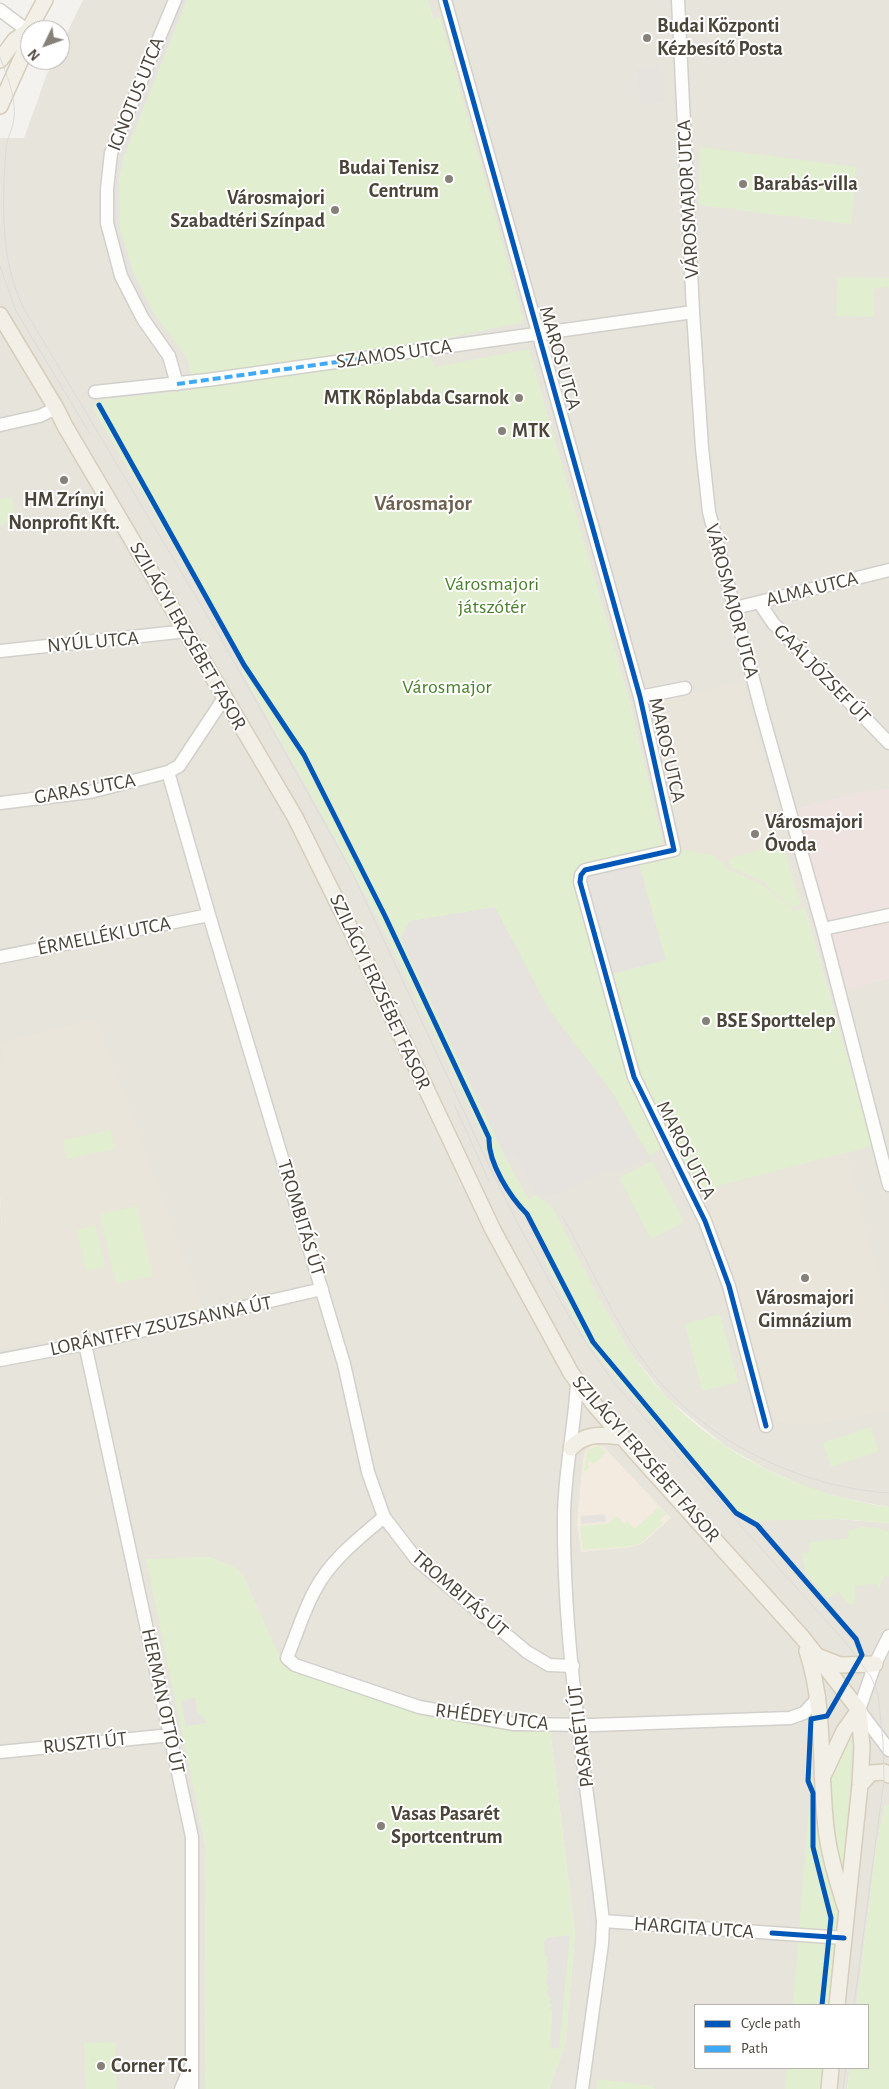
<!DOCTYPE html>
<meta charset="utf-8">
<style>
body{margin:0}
#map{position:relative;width:889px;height:2089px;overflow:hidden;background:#f4f2ee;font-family:"Alegreya Sans",sans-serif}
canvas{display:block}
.legend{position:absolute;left:694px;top:2004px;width:175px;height:65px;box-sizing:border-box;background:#fff;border:1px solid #b7b4b0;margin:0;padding:6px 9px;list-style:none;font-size:15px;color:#4b4439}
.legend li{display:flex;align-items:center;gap:10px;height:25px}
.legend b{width:25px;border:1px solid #b7b4b0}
.north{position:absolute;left:20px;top:20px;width:50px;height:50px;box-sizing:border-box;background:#fff;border:1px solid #b7b4b0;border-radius:50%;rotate:228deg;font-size:14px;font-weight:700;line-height:20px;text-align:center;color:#4b4439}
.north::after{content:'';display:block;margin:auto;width:18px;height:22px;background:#868178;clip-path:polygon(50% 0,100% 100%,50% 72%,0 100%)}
</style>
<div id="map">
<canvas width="889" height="2089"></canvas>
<ul class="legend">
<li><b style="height:6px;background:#0057b8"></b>Cycle path</li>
<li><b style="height:6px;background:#3fa9f5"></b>Path</li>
</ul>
<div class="north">N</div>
</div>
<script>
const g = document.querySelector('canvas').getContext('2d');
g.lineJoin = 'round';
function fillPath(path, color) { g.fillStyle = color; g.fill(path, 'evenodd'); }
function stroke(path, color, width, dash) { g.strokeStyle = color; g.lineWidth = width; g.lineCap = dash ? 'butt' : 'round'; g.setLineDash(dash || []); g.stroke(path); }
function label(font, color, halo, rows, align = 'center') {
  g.font = font + ' "Alegreya Sans",sans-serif'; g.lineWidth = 4; g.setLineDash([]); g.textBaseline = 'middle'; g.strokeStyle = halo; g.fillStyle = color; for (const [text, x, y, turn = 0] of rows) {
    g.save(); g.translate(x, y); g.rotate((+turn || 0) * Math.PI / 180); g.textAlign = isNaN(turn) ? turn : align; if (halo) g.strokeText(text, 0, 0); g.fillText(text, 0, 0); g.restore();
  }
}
fillPath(new Path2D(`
 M83,0H187L123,159L118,189L120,230L188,359L194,391L101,400L93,408L213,613L218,611L245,667L241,670L311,794L380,922L521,1213L524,1212L547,1257L544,1259L588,1344L731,1511L889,1523V1805H885L876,1848L857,2005H695V2068H850L847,2089H549L565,2045L575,1934L550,1730H515L419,1711L289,1667L281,1661L243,1576L236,1568L209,1557L147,1560L206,1847L205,2089H0V1194L2,1227L79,1335L203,1308L0,1112V138H24L47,74L54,60H60V47Z
 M428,0H889V1507L842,1498L810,1489L764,1468L724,1445L668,1399L631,1353L536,1195L528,1200L506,1159L400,938L409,921L495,907L663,1148L872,1146L805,908L794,911L760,884L681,849L664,851L630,703L570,496L404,358L401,347L458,336L433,19Z`), '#e7e4dc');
fillPath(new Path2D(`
 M594,1444L604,1447L671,1518L642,1544L632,1547L581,1552L577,1522L583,1460L585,1451Z`), '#f3ebdf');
fillPath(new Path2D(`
 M495,907L549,1010L612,1092L649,1156L615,1173L612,1168L563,1193L536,1195L514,1155L506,1159L400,938L409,921Z`), '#e6e2de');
fillPath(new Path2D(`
 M743,682L787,849L805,908L794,911L760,884L730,870L715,856L681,849L650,704Z
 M96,1018L203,1308L79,1335L1,1349L2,1227L0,1194V1112L3,1043Z
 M847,1153L889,1318V1410L824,1424L774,1423L738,1294L695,1193Z`), '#eae5da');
fillPath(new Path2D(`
 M889,789V979L847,990L798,808L861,792Z`), '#eee3df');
fillPath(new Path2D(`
 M187,0H428L433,19L440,17L524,322L402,347L405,358L429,355L435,367L529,349L630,703L664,850L681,849L715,856L730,870L760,884L794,911L805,908L872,1146L695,1192L664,1147L649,1156L612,1092L549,1010L495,907L410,921L400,938L506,1159L528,1199L536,1195L553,1208C578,1256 601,1306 631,1352C688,1440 787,1492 889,1507V1523L840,1519L756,1521L731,1511L588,1344L544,1258L547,1257L524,1212L521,1214L380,922L311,794L241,669L245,666L218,611L213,613L93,408L95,403L101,400L194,390L188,359L153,312L133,272L120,230L118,189L123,159Z
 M700,147L857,167L851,224L699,205Z
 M837,277L889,278V287L874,289V317L836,316Z
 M12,497L16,523L0,525V499Z
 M782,844L801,904L792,908L761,881L732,868L728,859Z
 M111,1130L115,1149L67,1159L63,1140Z
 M652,1161L684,1222L651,1239L619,1178Z
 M137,1206L153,1276L116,1284L100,1214Z
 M95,1225L105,1267L86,1271L77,1230Z
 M720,1314L738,1382L702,1391L685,1324Z
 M871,1427L879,1451L831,1467L823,1443Z
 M596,1446H600L606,1452L594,1464L590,1461L587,1464L590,1467L584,1472L587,1451Z
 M659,1507L666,1514L660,1519L663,1523L641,1543L632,1546L583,1550L580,1526L609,1523L617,1516L624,1524L627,1521L635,1529Z
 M863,1527L879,1528L889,1532V1577L884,1575L878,1593L877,1584L855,1586V1604L849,1605L838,1591L828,1599L808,1577L801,1554L809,1552L810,1542L849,1538L848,1531Z
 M209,1557L236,1568L243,1576L281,1660L289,1667C374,1696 459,1730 550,1730L575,1934L565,2045L549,2089H205L206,1847L146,1559Z
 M852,1737L848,1826L830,2005H793L811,1780L828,1781Z
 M885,1805H889V2089H847L850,2068H868V2005H857L876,1848Z
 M115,2042L117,2089H86L84,2043Z
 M787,2068H823L821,2089H785Z
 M597,2079L654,2086V2089H596Z`), '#e1eecf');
fillPath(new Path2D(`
 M175,0H187L123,159L119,179L120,230L133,272L153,312L143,319L108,231L109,164Z
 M662,65L665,102L640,105L636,68Z
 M639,864L666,960L608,975L584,877Z
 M605,1514L606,1522L581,1524V1516Z
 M195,1697L197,1711L207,1723L186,1726L181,1701Z
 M585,1770L603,1927L590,1941L584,1867L572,1783L578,1772Z
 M570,1935L559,2049L550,2048L552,2011L549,2008L552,2005L549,2002L551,1999L546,1992L549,1989L546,1981L549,1977L547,1975L549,1971L546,1968L549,1965L546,1962L549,1958L545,1955L544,1942L547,1938Z`), '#e6e3df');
const minor = new Path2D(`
 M175,0L111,153L107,189V223L121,276L143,319L169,356L177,384
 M445,0L640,697L674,850L585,870L581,875L580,882L634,1077L705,1221L729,1286L766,1426
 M678,0L693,312L702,448L709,512L762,713L823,929L889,1185
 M0,10L28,31
 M95,392L207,380L693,312
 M0,425L40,416L56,408
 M759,602L773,623L889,743
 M735,608L889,570
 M0,651L187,631
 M640,697L685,688
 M168,772L209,915L344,1364L368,1472L384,1517L417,1560L527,1652L549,1665L573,1666
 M0,803L90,792L168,772L179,766L224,698
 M823,929L889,915
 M0,957L209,915
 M85,1344L192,1837V2089
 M0,1360L85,1344L322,1289
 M577,1382C575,1427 564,1472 564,1518C563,1653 588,1787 603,1921L602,1944L582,2089
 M384,1517C359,1538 330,1561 315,1590C303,1612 296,1636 287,1658L295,1665L419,1707L514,1724L593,1725L790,1718L804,1713L819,1697
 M889,1636L875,1664L859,1710L889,1750
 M0,1752L171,1735
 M603,1921L844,1938
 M181,2089L190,2068`);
const major = new Path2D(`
 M0,60L15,40L28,31L45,0
 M0,106L27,46L28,31
 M0,315L56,408L65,426L295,817L353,934L493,1230L571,1373L593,1403L631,1447L802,1637L859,1710L862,1747L860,1785L837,2005
 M571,1448C586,1432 601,1435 622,1437
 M807,1651C826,1709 819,1768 826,1828C829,1855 837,1880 845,1906
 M817,1656L840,1665L875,1664
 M825,1772L844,1731L859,1710
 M860,1785L871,1773L884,1772L889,1775
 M829,2089L831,2068`);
stroke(minor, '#d2d0cb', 15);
stroke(major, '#d6cebb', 18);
stroke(minor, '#fdfdfc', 12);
stroke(major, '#f2efe6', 15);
stroke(new Path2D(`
 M0,57C8,79 18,101 13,124C11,132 6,141 6,150C2,203 0,258 23,307L220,637L351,870L493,1174L518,1224L570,1318L611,1379L655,1430L847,1644L871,1677L878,1694L883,1741L884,1780L854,2005
 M0,266L16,311L90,434
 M454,1104L489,1181
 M562,1216C592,1267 615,1325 651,1371C706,1442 800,1487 889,1493
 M843,2089L846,2068`), '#dbdbda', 1);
stroke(new Path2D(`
 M177,384L366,358`), '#3fa9f5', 4, [8, 4]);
stroke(new Path2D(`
 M445,0L640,697L674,850L585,870L581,875L580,882L634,1077L705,1221L729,1286L766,1426
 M99,405L244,665L304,755L385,916L489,1138C488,1163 510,1197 527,1214L593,1342L736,1513L757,1525L856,1639L862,1655L827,1716L811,1719L808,1781L813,1793V1847L831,1918L822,2005
 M772,1933L844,1938`), '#0057b8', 5);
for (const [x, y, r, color] of [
 [647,38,5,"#868178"],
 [449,179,5,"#868178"],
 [743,184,5,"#868178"],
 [335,210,5,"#868178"],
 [519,398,5,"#868178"],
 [502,431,5,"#868178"],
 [64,480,5,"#868178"],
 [755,834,5,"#868178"],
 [706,1021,5,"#868178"],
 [805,1278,5,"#868178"],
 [381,1826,5,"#868178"],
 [101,2066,5,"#868178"]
]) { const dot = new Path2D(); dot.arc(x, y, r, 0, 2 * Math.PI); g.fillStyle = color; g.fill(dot); stroke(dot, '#fff', 2); }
label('bold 20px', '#4b4439', '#fff', [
 ["Budai Központi",657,26],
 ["Kézbesítő Posta",657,49],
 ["Budai Tenisz",439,168,"right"],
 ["Centrum",439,191,"right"],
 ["Barabás-villa",753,184],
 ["Városmajori",325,198,"right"],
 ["Szabadtéri Színpad",325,221,"right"],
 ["MTK Röplabda Csarnok",509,398,"right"],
 ["MTK",512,431],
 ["HM Zrínyi",64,500,"center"],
 ["Nonprofit Kft.",64,523,"center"],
 ["Városmajori",765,822],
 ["Óvoda",765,845],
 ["BSE Sporttelep",716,1021],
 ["Városmajori",805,1298,"center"],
 ["Gimnázium",805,1321,"center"],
 ["Vasas Pasarét",391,1814],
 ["Sportcentrum",391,1837],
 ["Corner TC.",111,2066]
], 'left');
label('20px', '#4b4439', '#fff', [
 ["IGNOTUS UTCA",136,94,-68],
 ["VÁROSMAJOR UTCA",688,199,-93],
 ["SZAMOS UTCA",394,354,-8],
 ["MAROS UTCA",560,358,74],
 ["ALMA UTCA",812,589,-14],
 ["VÁROSMAJOR UTCA",732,601,75],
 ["SZILÁGYI ERZSÉBET FASOR",188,636,60],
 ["NYÚL UTCA",93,642,-5],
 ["GAÁL JÓZSEF ÚT",822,674,46],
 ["MAROS UTCA",667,750,77],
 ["GARAS UTCA",85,789,-10],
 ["ÉRMELLÉKI UTCA",104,936,-11],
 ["SZILÁGYI ERZSÉBET FASOR",380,992,65],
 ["MAROS UTCA",686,1150,63],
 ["TROMBITÁS ÚT",301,1218,73],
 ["LORÁNTFFY ZSUZSANNA ÚT",161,1326,-12],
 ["SZILÁGYI ERZSÉBET FASOR",646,1459,49],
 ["TROMBITÁS ÚT",460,1594,41],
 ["HERMAN OTTÓ ÚT",163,1701,78],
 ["RHÉDEY UTCA",492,1717,7],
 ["PASARÉTI ÚT",581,1736,-97],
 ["RUSZTI ÚT",85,1743,-6],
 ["HARGITA UTCA",694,1928,4]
]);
label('20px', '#4a7f2a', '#fff', [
 ["Városmajori",492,584],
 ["játszótér",492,607],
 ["Városmajor",447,687]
]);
label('bold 21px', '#6e6250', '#fff', [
 ["Városmajor",423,504]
]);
</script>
